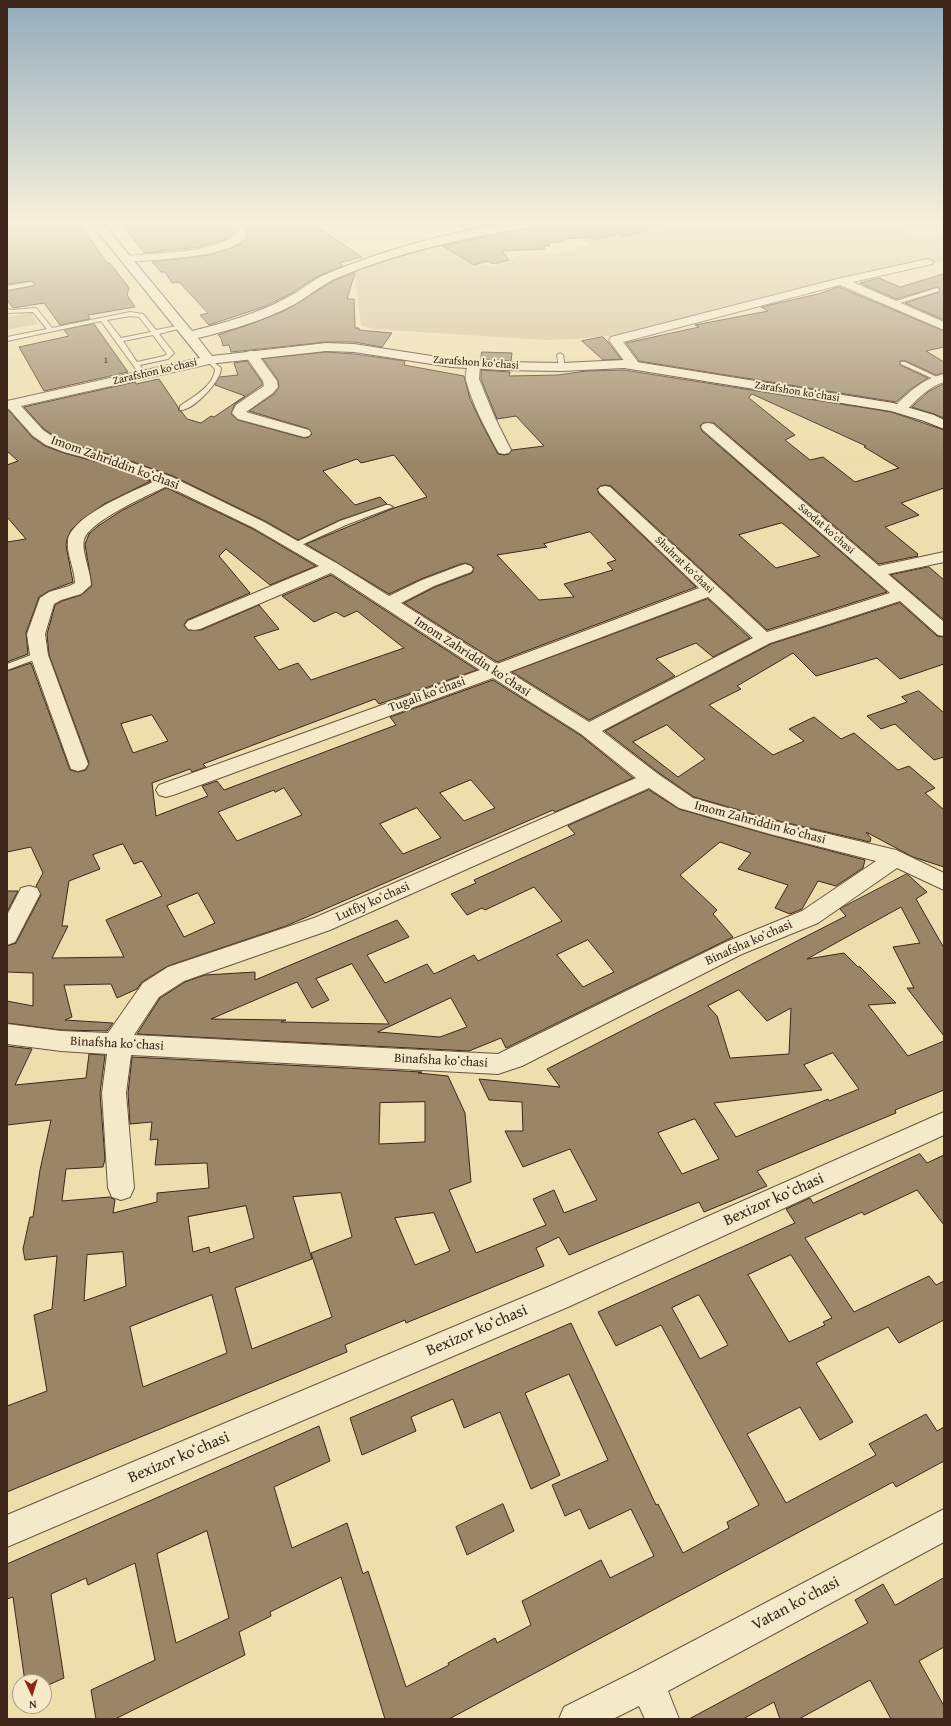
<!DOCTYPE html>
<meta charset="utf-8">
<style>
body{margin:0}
#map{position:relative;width:951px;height:1726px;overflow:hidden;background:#eedead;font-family:"Gentium Book Plus",serif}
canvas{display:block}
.frame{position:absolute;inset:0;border:8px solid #3e261b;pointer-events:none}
.north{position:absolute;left:12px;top:1674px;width:40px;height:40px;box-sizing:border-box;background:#f4eaca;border:1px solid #ab9c84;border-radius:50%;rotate:176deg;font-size:11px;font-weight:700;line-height:16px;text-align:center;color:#3e261b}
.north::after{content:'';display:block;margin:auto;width:14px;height:18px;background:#8f2418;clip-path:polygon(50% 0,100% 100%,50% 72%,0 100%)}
</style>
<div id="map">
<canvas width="951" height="1726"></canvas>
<div class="frame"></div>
<div class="north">N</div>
</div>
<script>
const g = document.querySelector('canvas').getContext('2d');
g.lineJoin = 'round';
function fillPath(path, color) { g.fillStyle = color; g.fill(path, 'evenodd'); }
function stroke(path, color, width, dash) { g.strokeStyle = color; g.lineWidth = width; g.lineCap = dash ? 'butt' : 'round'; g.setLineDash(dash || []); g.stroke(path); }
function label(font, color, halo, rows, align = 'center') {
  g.font = font + ' "Gentium Book Plus",serif'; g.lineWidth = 4; g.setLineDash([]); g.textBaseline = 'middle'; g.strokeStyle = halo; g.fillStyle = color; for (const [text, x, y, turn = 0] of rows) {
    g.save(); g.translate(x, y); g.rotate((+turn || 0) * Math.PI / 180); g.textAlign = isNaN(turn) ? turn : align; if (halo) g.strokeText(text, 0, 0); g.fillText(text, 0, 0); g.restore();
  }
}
fillPath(new Path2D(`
 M689,221H716L726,225L743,221H880L919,239L944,234V263L939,262L749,303L619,335L575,339L545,340L373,329L361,325L354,270L442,244L468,263L493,267L522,255L533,257L576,250L573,247L590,245L583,240L610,234L621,237Z
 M31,313L38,324L7,330V317Z`), '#d0bf94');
const building = new Path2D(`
 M7,221H78L107,263H109L114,268L129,288L127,295L135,307L88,315L90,319L60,325L44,303L13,308L7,300V291L33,286L35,284L31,281L7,284Z
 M120,221H224L234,234L224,240L198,247L145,253Z
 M238,221H308L362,257L340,263L343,266L316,277L290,294L263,307L209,325L200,315L208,313L179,282L172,283L165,272H161L152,262L210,255L239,245L248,236L246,228Z
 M452,221H458L495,222V225L467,230Z
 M591,221H662V226L623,237L617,234L594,240L589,237L564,239L565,241L548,243L550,246H544L545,249L502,251L509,260L494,264L488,261L474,265L443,246L499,234L558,224L594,222Z
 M355,273L347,299H354L355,328H359V330L392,333L382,347L354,342H326L231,352L229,345L223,346L221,338L218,335L248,325L284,311L334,281Z
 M944,274V320L905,303L939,292L940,289L938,287L896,299L860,283L879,278L900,287Z
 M839,287L944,331V347L926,351L944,362V373L936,375L906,361H900V365L928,378L911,389L896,402L639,361L626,343L699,327L695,325L768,311L761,307L818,294Z
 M94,324L128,372L44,391L19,347L69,336L64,330Z
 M603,337L609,343L621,359L603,360L582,341Z
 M326,352L354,354L405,361L404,365L464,376L470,399L483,426L498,454L504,455L509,454L512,450L544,446L516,416L497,419L481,379V370L510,372L509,376L558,375L586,371L624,370L891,412L944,430V488L901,503L919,515L885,527L918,554L917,555L918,556L879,564L714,423H703L700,426L702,431L887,592L767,630L611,486L605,485L600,486L597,489L599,494L696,587L497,662L404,603L435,587L472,573L474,568L471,565L465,563L458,565L421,579L389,594L306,544L394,508L427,497L394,455L361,463L357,459L323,471L355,505L380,497L387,504L340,520L298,540L265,521L173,476L119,457L74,445L57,438L44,429L24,407L135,382L136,384L159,379L178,407L179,411H181L187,419L201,423L211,416L214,417L245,396L215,385L219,377L238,375L234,363L247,361L262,382V385L235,404L231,414L238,420L304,438L309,437L312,434L309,429L249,411L274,394L279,387L278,380L263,359ZM752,394L866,446L864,447L899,468L855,482L823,457L810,460L785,440L795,435L749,398ZM782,523L787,527L820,556L776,568L739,535ZM590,532L616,560L607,563L613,570L564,584L574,597L539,600L497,555L547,547L544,544Z
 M482,352L512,353L511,361L481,359Z
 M944,384V418L934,414L912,407L928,392Z
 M9,411L32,437L45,446L64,453L109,465L151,481L104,504L80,521L71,530L67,539L66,545L73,582L49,591L39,597L26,633L28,654L7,662V542L26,539L7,517V465L18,461L7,451V412Z
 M167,488L253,529L316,566L270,585L226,549L219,556L250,593L187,620L184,625L188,630H201L259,605L279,629L254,637L279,670L298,663L311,680L404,648L357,611L344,617L336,612L314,622L282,596L331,575L477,670L379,704L375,699L203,764L206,767L192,772L190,769L152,783L156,816L208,796L202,786L217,781L224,790L396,725L390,717L493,680L580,735L633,778L555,812L553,810L286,926L168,966L142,982L137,989L117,998L111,984L64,985L72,1017L65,1020L113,1023L107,1031L61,1030L7,1023V1001L33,1006V973L7,972V946L16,943L41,895L36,886L43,873L31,847L7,852V671L31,663L70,770L78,772L86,770L89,763L49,655L47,634L55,605L62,601L81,595L92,586L85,544L89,534L98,526L121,511ZM152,715L168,741L133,753L121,724ZM471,780L495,808L464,821L440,793ZM284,788L302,815L237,841L218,812L274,790L275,792ZM417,808L441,838L403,854L380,824ZM123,844L134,864L142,861L162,896L106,920L124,957L52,958L68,926H62L69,881L100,869L93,855ZM198,893L215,923L184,937L167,906Z
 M929,567L944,580V620L891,575Z
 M708,599L750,638L713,657L696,643L656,659L675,676L589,720L512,672Z
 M900,603L937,636L944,637V664L900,679L877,658L816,676L793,653L737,686L741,689L709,705L773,755L804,741L789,729L814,717L841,739L854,733L898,770L909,766L935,788L925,793L944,810V867L913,857L866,832L871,838L870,842L770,819L694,797L659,773L605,731L771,644ZM667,725L705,759L678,777L633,742Z
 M919,691L944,713V757L934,760L895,724L881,729L867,716L907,702L902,697Z
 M649,790L679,809L770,835L865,860L863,868L836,886L818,881L802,909L790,914L775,908L788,885L738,869L751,853L720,842L680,875L717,910L713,914L733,937L506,1048L501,1038L469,1051L137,1034L160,998L185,982L205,975L255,972V980L397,920L409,937L367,955L385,983L427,964L434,974L474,955L478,961L562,921L534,887L485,910L482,908L467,915L451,894L476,883L474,880L575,834L568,826ZM588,940L614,972L583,987L557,955ZM352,964L389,1024L281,1022L286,1020L211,1019L297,982L312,1008L329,1000L316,979ZM451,998L467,1027L440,1037L378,1032Z
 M907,874L927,892L916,899L944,948V1036L907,988H914L893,947L920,943L901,907L807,959L844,953L858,967H860L896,1003L868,1005L908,1056L944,1041V1090L895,1110L896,1113L757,1171L767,1186L704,1212L699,1202L569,1255L559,1237L536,1248L544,1266L406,1323L405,1320L345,1345L347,1352L7,1492V1406L47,1391L34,1315L52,1309L57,1256L25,1260L23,1249L30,1217H33L40,1170L51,1120L7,1125V1046L32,1049L15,1085L86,1078L89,1054L105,1055L100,1093L105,1159L103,1167L66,1169L62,1201L110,1197L115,1200L113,1213L157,1202V1193L209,1188L207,1163L155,1165L158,1139L150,1140L152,1122L130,1124L128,1093L132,1057L422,1072L418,1073L448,1076L465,1113L471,1182L449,1190L476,1253L546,1225L533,1199L554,1190L564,1213L597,1200L570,1149L523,1167L505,1131H523L522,1102L489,1100L479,1079L560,1087L547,1069L846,916L840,909ZM739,990L767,1021L791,1008L789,1054L730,1058L717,1016L708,1006ZM833,1053L859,1089L829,1101L828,1099L736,1137L714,1103L822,1090L804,1065ZM425,1102V1142L379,1144L380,1103ZM695,1119L719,1159L682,1174L658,1133ZM341,1193L352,1237L311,1253L332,1317L252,1349L235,1288L312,1259L293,1197ZM246,1206L254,1238L210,1253L209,1247L193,1252L188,1217ZM434,1213L450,1251L415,1265L395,1218ZM123,1252L126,1286L84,1301L87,1255ZM212,1295L227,1353L143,1387L130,1327Z
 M7,891H18L7,912Z
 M920,1154L927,1163L944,1155V1225L917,1190L864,1215L862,1212L805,1238L854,1312L929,1276L936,1285L944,1281V1320L899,1343L888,1327L816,1363L853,1422L820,1440L800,1407L747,1434L786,1503L876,1455L869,1444L926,1414L937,1431L944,1427V1461L896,1487L893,1482L449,1719H385L341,1577L270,1612L271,1616L239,1632L245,1655L115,1719H96L91,1690L155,1660L135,1563L88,1585L86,1578L51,1594L64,1678L44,1687V1682H25L13,1597L7,1599V1564L319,1426L330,1461L274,1487L292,1548L347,1523L363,1574L368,1571L406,1687L449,1665L448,1663L495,1638L497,1643L531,1625L522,1601L601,1560L610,1578L654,1556L631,1509L589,1529L580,1509L565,1516L552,1485L608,1460L569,1374L525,1393L560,1475L531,1489L500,1412L464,1428L453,1399L411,1417L416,1431L362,1455L350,1418L571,1323L656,1505L658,1504L683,1553L729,1528L727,1522L759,1505L661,1325L616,1346L598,1312L795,1223L786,1209L810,1198L813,1203ZM791,1255L832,1318L823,1322L825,1325L789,1342L748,1275ZM699,1295L728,1345L700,1359L672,1308ZM207,1531L229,1618L176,1643L157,1554Z
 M503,1504L514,1531L467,1555L456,1527Z
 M944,1578V1647L919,1661L944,1706V1719H891L870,1680L799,1719H780L774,1702L743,1719H689L868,1623L855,1600L883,1584L895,1605Z`);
fillPath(building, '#9a8667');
stroke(building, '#3e261b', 1);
const lane = new Path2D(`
 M31,282L34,284L33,285L7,290V286Z
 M937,288L939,289V291L893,305L890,303Z
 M35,308L37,309L52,328L130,312L143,314L156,330L182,325L185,327L159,334L174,353L168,359L140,365L143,371L140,373L138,372L101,321L7,341V337L47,329L33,312L7,313V309L13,310ZM130,316L139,317L151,332L121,338L107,320ZM153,335L167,354L164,356L137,362L123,341Z
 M560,353L563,355L565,367L562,369L559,367L557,355Z
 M209,358L221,368C221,381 193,411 180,410V406C193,397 214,386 215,369L206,360Z
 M901,362H905L941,379L936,380L901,364Z
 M386,505H389L393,507L346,525L297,547H291L290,545L340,521Z
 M39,652L42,653L44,655L42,657L7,670V664Z`);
const street = new Path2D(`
 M225,221H236L245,229L247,236C231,258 155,259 128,262L122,259L128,256C162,252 208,254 236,235V232Z
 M505,221H518L522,225L517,228L506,223Z
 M928,259L934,262L932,264L853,282L944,322V330L840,285L623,342L641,366L640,369H630L609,340L611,337L841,278Z
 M251,351L256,352L277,381L278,387L273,393L246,412L309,430L311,433L309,436L304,437L238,419L232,413L236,405L264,386L263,381L245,355L246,352Z
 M209,356L214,357L215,360L214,363L21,406L43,430L56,439L74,446L119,458L172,477L264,522L338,564L389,596L422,580L459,566L465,564L471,566L473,569L471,572L434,586L401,603L497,664L699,588L600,493L598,490L600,487L605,486L610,487L767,632L890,593L703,430L701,427L703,424L708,423L713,424L879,566L944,552V562L888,574L944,622V636L938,635L900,601L770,643L602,731L658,774L693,798L770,820L896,850L944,873V890L897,868L818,923L742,954L522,1066L498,1074L131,1055L126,1093L134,1188L130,1197L121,1200L112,1197L108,1188L102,1093L107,1054L61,1051L7,1044V1024L61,1031L108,1033L143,983L168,967L314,918L636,778L581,734L493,678L173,795L166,797L159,795L156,790L159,785L480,670L331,573L200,629L194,630L188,629L185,625L188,621L319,566L254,528L167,486C149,495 89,521 84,540C81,550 91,572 91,585L81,594L61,600L54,604L45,634L48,655L88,764L85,769L78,771L71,769L30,655L27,634L40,598L49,592L69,586L75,583C75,570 66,553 68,540C73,515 132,492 155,481L109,464L64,452L46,445L33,436L9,409H7V401ZM708,597L753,638L589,722L509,672ZM649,788L679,808L770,834L876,861L802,911L726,942L498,1054L134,1035L159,997L184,981L330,930Z
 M474,361L479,362L480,365L479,379L495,418L511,450L509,453L504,454L499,453L497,450C486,429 472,404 466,380C465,375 467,366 469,362Z
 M944,374V382C928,387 916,400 905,412H895L893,409L895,406C910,391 923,379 944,374Z
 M29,886L37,888L40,894L15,942L7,945V915L21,888Z
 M944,1112V1135L568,1307L7,1547V1515L548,1287Z
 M944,1509V1542L668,1691L679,1719H645L639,1706L613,1719H559L564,1707L636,1671Z`);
const secondary = new Path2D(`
 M89,221H101L192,331C224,323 257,314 286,298C299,292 309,282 322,276C390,246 485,221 559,221L558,223L554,224C480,234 408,249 339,277C322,284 311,295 295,304C265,320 231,330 198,338L212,356L326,343L354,344L451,359L500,362L562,363L624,360L893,403L934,415L944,420V429L924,421L891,411L624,368L562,371L500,370L451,367L354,352L326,351L209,364L204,363Z`);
stroke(lane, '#6a5440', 2);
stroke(street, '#6a5440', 2);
stroke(secondary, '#3e261b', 2);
fillPath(lane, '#f4eaca');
fillPath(street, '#f4eaca');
fillPath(secondary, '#f4eaca');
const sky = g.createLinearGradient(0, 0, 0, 463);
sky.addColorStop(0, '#92acbc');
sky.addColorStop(0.48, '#f7f0da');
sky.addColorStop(1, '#f7f0da00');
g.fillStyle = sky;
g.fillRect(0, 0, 951, 463);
label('9px', '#553e2e', null, [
 ["1",106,361]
]);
label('11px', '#3e261b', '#f4eaca', [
 ["Zarafshon koʻchasi",476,363,4],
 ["Zarafshon koʻchasi",155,372,-13],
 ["Zarafshon koʻchasi",797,392,9],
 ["Saodat koʻchasi",826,529,41],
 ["Shuhrat koʻchasi",684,565,44]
]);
label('13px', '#3e261b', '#f4eaca', [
 ["Imom Zahriddin koʻchasi",115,463,20],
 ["Imom Zahriddin koʻchasi",472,657,33],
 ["Tugali koʻchasi",427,695,-20],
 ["Imom Zahriddin koʻchasi",760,823,15],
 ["Lutfiy koʻchasi",373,902,-24],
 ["Binafsha koʻchasi",749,943,-24],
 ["Binafsha koʻchasi",117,1044,3],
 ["Binafsha koʻchasi",441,1061,3]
]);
label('16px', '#3e261b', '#f4eaca', [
 ["Bexizor koʻchasi",774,1200,-24],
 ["Bexizor koʻchasi",477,1331,-23],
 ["Bexizor koʻchasi",179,1458,-23],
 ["Vatan koʻchasi",796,1604,-28]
]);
</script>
